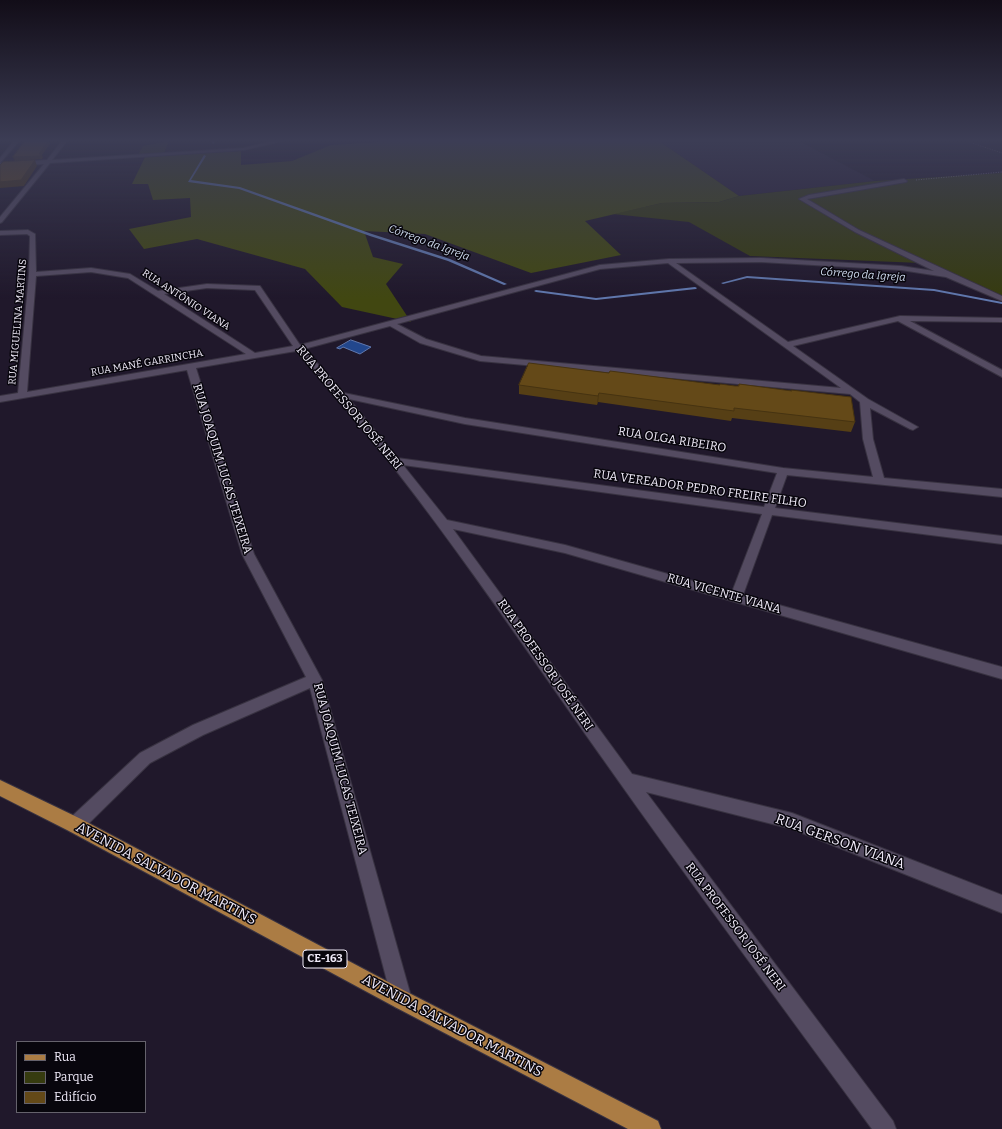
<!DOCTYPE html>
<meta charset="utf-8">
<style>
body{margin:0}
#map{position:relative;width:1002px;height:1129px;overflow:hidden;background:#20182b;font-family:Bitter,serif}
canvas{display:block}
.legend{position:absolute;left:16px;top:1041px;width:130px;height:72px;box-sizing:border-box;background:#08060d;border:1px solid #65626c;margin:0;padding:5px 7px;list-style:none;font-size:12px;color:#f1ecfa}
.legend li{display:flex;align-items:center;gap:8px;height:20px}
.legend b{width:20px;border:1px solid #65626c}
</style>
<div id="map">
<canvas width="1002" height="1129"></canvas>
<ul class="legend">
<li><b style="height:5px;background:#ab7c44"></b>Rua</li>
<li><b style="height:11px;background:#363b0f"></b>Parque</li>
<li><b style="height:11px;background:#644918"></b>Edifício</li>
</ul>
</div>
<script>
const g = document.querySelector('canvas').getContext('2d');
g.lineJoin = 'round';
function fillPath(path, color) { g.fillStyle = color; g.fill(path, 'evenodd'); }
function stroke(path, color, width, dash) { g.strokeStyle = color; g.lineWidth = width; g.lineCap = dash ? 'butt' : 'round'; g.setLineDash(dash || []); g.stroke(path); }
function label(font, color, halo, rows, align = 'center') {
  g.font = font + ' Bitter,serif'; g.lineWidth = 3; g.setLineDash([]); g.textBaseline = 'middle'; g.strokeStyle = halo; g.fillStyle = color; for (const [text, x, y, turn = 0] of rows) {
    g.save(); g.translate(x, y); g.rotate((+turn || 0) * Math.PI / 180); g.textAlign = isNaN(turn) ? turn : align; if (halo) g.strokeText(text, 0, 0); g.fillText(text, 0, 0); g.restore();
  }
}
fillPath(new Path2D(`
 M659,141H799L875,181L739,196Z`), '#291f38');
fillPath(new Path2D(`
 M169,141L163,156L145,157L146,155H138L143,146Z
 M1002,173V297L921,263L750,256L689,222L613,214L662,203L719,202L739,196L875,181Z`), '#363b0f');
fillPath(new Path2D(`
 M392,141H659L739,196L719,202L662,203L585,221L621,255L531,273L425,234L364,231L373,257L403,264L386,284L411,322L342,307L305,269L197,239L144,249L129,229L191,217L190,198L153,200L148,184H132L145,157L241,151V165L292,161L331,145Z`), '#414711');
const water = new Path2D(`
 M351,340L371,347L360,354L343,347L340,349L337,348Z`);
fillPath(water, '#22478d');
stroke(water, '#6078ae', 1);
fillPath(new Path2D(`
 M211,141H213L215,143L213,144Z
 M204,155L206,156L191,180L240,187L372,234L450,259L507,284L504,285L448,261L370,236L239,189L188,182Z
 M747,276L934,289L1002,302V304L934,291L747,278L723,284L721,283Z
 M695,287L697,288L696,289L596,300L536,292L534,291L536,290L596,298Z`), '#6078ae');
const minor = new Path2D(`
 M14,141H19L0,163V158Z
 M62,141H67L52,160L244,148L273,141H282L244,150L50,163L2,222L0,223V217L44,164L0,167V163L47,160Z
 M904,179L907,181L906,182L807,199L859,230L1002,296V301L946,277L901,270L761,262L676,263L788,342L900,316L1002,318V322L910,321L1002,370V377L898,321L793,346L868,399L918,427L913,430L910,429L870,408L873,439L884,478L1002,489V497L787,475L775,508L1002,536V544L772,515L743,595L1002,667V679L565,553L453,529L632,774L792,813L1002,895V913L792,829L646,792L893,1121L896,1129H872C782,1006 691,884 603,759C505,620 411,477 296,351L196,368L254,554L322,680L412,1000L409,1007L402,1010L395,1007L392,1000L310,688L203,735L150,763L81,831L75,833L69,831L67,825L69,819L140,753L193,725L306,677L242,554L187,370L0,402V396L18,393L29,274L30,236L27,234L0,235V231L28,230L35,234L36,272L91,268L130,274L158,291L207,284L260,286L300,345L600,265L669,259L761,258L901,266L934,271L855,232L799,199L809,195ZM668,263L841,388L481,356L426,339L397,324L600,269ZM91,272L128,278L246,354L27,392L36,276ZM207,288L255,290L293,346L255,353L164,294ZM390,326L420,343L480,361L850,394L860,402L863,439L873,477L783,468L465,418L344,393L304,349ZM349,399L465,424L777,473L764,507L397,458ZM403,465L762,514L732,592L565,545L447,520Z`);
const major = new Path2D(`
 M0,780L81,819L409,993L658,1121L661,1129H628L395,1007L69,831L0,796Z`);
stroke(minor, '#383241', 2);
stroke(major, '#383241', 2);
stroke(new Path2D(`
 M966,141L1002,153
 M916,180L1002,172`), '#8c8596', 1, [1, 1.5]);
fillPath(minor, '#544b61');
fillPath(major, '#ab7c44');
fillPath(new Path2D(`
 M739,384L791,391V390L855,422L851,432L732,418L731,421L598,402L597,405L519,394V385H719L735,386H738Z`), '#563f15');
fillPath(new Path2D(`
 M46,141H49L50,144L42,155L43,157L42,159L15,161L13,157L39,154Z
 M35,160L37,166L24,186L0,188V182Z
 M599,393L598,402L597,405L598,396Z`), '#463311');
const building = new Path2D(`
 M25,141H48L39,154H41L40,156L13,157Z
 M35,160L21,180L0,182V165L3,162Z
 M529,363L609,373L610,371L720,385V384L735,386H739V384L792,391L791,390L851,397L855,422L734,408V411L599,393L598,396L519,385Z`);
fillPath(building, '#644918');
stroke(building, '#463311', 1);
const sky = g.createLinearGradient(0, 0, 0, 299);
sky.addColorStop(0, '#120d18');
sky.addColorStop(0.47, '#3c3d55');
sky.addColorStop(1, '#3c3d5500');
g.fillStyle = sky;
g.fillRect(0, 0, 1002, 299);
label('10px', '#f1ecfa', '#08060d', [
 ["RUA ANTÔNIO VIANA",186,300,33],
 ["RUA MIGUELINA MARTINS",18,322,-85],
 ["RUA MANÉ GARRINCHA",147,363,-10]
]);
label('italic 11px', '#cdd9ed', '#08060d', [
 ["Córrego da Igreja",429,243,20],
 ["Córrego da Igreja",863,275,4]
]);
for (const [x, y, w] of [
 [325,959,44]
]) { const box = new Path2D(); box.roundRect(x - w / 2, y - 9, w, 18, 3); g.fillStyle = '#08060d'; g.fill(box); stroke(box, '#f1ecfa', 1); }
label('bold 11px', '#f1ecfa', null, [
 ["CE-163",325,959]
]);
label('12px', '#f1ecfa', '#08060d', [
 ["RUA PROFESSOR JOSÉ NERI",349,408,50],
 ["RUA OLGA RIBEIRO",672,440,9],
 ["RUA JOAQUIM LUCAS TEIXEIRA",222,469,73],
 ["RUA VEREADOR PEDRO FREIRE FILHO",700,489,8],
 ["RUA VICENTE VIANA",724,594,16],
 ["RUA PROFESSOR JOSÉ NERI",545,665,55],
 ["RUA JOAQUIM LUCAS TEIXEIRA",340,769,75],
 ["RUA PROFESSOR JOSÉ NERI",735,927,53]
]);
label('14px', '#f1ecfa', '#08060d', [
 ["RUA GERSON VIANA",840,842,20],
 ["AVENIDA SALVADOR MARTINS",166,874,28],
 ["AVENIDA SALVADOR MARTINS",452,1026,28]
]);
</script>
